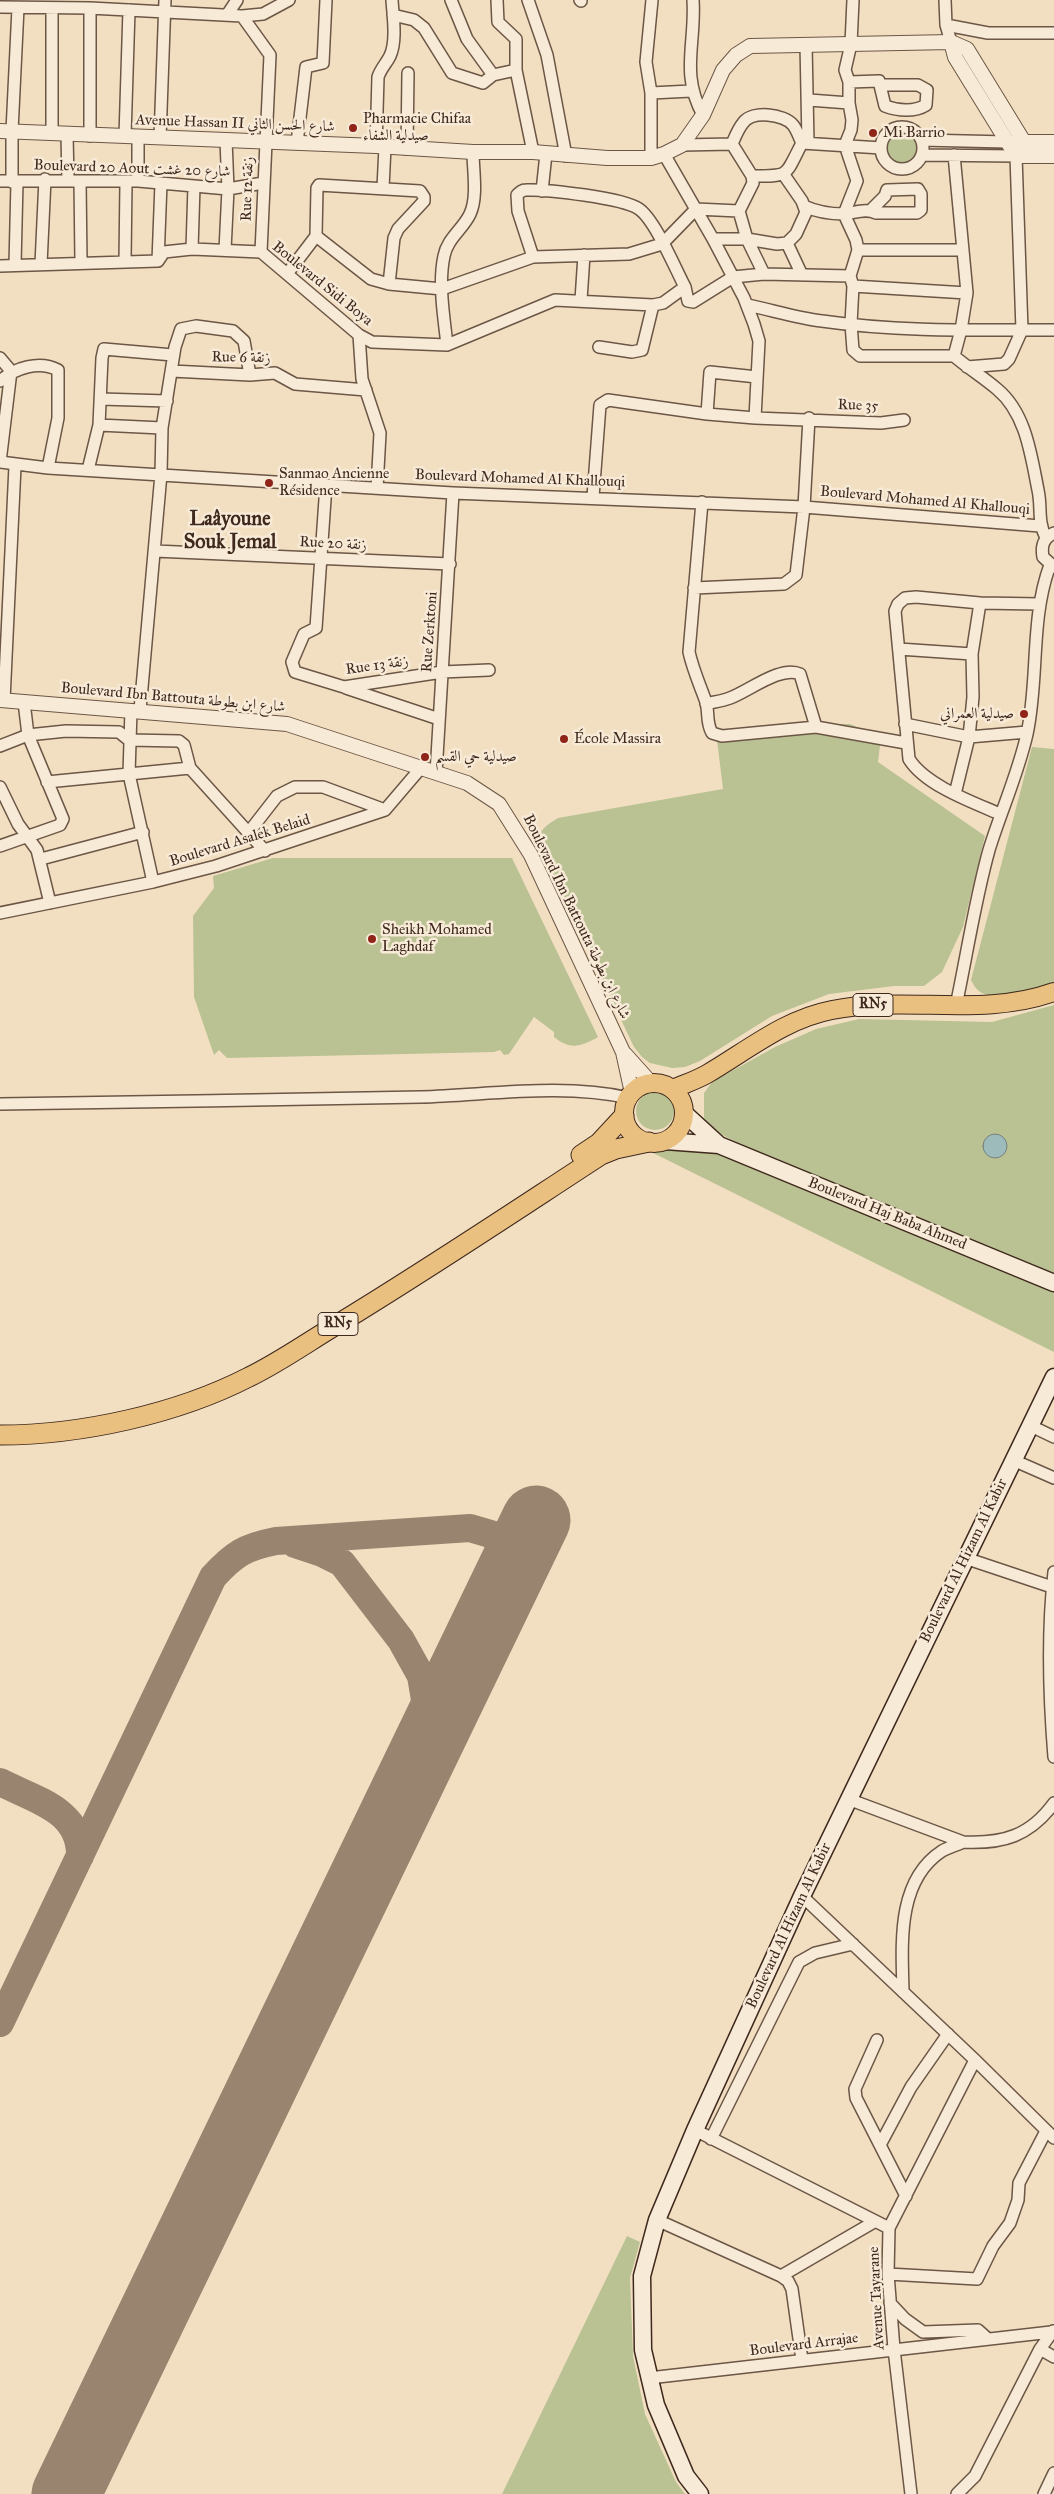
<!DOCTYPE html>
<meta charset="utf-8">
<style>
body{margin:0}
canvas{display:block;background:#f2dfc1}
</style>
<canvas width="1054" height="2494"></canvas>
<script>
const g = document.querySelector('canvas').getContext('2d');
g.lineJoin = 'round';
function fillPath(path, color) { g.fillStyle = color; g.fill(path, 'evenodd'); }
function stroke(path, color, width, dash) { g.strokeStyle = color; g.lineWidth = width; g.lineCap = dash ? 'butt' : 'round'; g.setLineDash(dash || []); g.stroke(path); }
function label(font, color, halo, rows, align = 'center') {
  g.font = font + ' "IM FELL Great Primer",Amiri,serif'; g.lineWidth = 5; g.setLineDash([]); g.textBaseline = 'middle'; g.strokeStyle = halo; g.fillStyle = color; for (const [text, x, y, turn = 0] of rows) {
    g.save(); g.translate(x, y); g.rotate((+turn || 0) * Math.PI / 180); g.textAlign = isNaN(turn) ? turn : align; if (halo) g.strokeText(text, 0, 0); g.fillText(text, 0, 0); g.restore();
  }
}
fillPath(new Path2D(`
 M887 147a16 16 0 1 1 32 0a16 16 0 1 1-32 0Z
 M811,724H850L881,737L878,762L985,836L963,927L942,972L924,986H894L829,994L772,1016L700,1061L685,1067L672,1068L650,1063L642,1057L634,1047L539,847C537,831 545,826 558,818L723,789L717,740Z
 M1032,747L1054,749V984C1041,990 997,1001 984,994C977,991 974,986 971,980Z
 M273,858H512L598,1037C581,1047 570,1050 554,1037V1032L534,1017L509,1054L504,1055L500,1050L494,1052L227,1058L219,1050L214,1055L194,997L193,916L214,888L213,876Z
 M1054,1005V1275L749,1149L711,1129L704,1118V1093L712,1082L775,1047L816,1029L859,1019L992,1022Z
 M636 1111a19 19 0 1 1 38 0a19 19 0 1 1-38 0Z
 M639,1146L709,1148L1049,1286L1054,1291V1352Z
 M627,2236L640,2242L630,2278L633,2356L645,2414L676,2482L685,2494H502Z`), '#bac293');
const water = new Path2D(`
 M983 1146a12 12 0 1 1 24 0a12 12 0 1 1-24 0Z`);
fillPath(water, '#9dbbbb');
stroke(water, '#77807c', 1);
stroke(new Path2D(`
 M295,1544L322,1553L342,1563L401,1640L421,1676L426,1706L429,1727L420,1761
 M0,1782C35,1800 81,1810 80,1856
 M0,2023L213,1577C234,1554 245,1547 276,1541L470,1528L524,1544`), '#98846f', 28);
stroke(new Path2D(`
 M66,2494L536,1520`), '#98846f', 69);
const minor = new Path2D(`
 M451,0L467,39L493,75L516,70
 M497,0L498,22L516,39V70L533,152
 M528,0L547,55L566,156
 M580,0L581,1
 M693,0C696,43 680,74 703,115
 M853,0L851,44L845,70L849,82V103L852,120L851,130L845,145L857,181L844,214L856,240L858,250L850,276L853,286L851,324L853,350L860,356H954
 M945,0L946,25L951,42
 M0,7L90,8L242,16L263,14L289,0
 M52,8V134
 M227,15L237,0
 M393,15L414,20L424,28L452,73L483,83L493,75
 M242,16L270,55L261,252
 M946,25L988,33H1054
 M806,44L808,143
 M849,82L879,81L885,106C898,111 915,112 926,105L927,90L918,85H880
 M651,93L691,91
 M809,100L849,103
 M881 148a21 21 0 1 1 42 0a21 21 0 1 1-42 0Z
 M67,135L68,180
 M90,136V8
 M125,136L129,10
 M160,138L165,0
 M922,140L1007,142
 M297,143L306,67L323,63L326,0
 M802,143L881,148
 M732,144L752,176C791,176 784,177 802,143
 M732,144C735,137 738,129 743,123C752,110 784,114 793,125C797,130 799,137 802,143
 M682,145L732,144
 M376,146L378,77C381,68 386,64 390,56C397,41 393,16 392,0
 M407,149L408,73
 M664,154L713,239L744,298L754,324L759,341L755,418
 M922,155L1016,156L1022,330L1009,359L1004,364L967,367
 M954,155L967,293L961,330L954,356C968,368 983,377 997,389C1026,413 1031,455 1038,490C1042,508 1037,520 1046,538
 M651,158V93L646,62L652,0
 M0,181H138L228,189L263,183
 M80,181L81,262
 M138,181V137
 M12,182V131L18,8
 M383,188L385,147
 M542,191L546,154
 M804,206C817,212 830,214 844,214C855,213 866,208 876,213H917L921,210V194L918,189L887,190L885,196L871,210
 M739,211L747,239L777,244L787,243L796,234L806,212L802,201L784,175
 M316,236L371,279L389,284L442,289L533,257L629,254L662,244L696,209L739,211L753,183L752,176
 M713,239H747L764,274
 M787,243L802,275
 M192,249L194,186
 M225,250L228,189L226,140
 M858,250H962
 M125,261L126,182
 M158,261L161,183
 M41,264L45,179
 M15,265L17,182
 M0,266L158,261L164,252L192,249L261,252L359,335L372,342L447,345L555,300L653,305L663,303L685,287C675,268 655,220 639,209C624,198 546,189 526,190C522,190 520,192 517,195L518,211L533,257
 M287,274L316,236L317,188L319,185L420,191L424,197V201L398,229L394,238L389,284
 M853,286L967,293
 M685,287L688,301L693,302L733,277L764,274L850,276
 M581,300L584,255
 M747,305C772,310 796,318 822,321C898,332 977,330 1054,330
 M359,335L362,379L380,433L377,488
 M447,345C444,317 438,284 444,256C447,239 463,229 470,214C478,197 473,170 473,152
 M599,347L632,352L642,350L653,305
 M0,358L11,371L0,462
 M172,371L250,375L275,373L295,384L366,390
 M0,381C15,368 39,360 58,370V418L48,468
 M101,399L167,401
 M707,414L710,372L757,377
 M99,425L162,428
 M0,462L48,468L453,493L804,507L1040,526
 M88,470L99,425L102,358L104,349L173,355
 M326,485L316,628L304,634L292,662L295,672L344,687L442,672L489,670
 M593,497L600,405L608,400L707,414L755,418L881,423L904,420
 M702,502L689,652C693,670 700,685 706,702C709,713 706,723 712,733L722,736L816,727
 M1054,533C1043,538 1041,546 1043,557L1054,567
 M155,551L450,564
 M694,588L784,584L796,575L804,507L809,418
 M899,649L972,654
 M346,688L439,719
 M4,700L15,466
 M706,704C714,702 722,701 730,698C749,691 781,665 800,674L816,727L906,743
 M131,710L129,774L153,882
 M140,710L161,474L162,428L175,347L181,329L196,326L233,331L244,341L250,375
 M905,724L969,737L1027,732
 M0,746L28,735L66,731L119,732L129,740L179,741L184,745L190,768L265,851
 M436,773L453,493
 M47,782L190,768
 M0,787L18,824L37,850L50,903
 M955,794L969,737L973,697L972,654L980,603
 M1000,814C972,802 925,785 909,759L895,611L898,604L905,598L916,597L980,603L1040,604
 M249,832L277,796L295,787H323L385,810
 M0,846L60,825L63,819L28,735L24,702
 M41,859L143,832
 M0,913L153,882L216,866L385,810L420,769
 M956,1006C967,954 975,900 989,850C1001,811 1018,774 1027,734C1039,679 1030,619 1050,565
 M0,1104C140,1102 281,1100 421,1097C489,1095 562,1083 629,1098
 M1031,1426L1054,1437
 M1013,1460L1054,1478
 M965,1558L1052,1587
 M1054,1572C1047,1633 1049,1696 1054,1757
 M848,1799L963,1842C1003,1844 1030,1836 1054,1803
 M802,1896L975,2060L1054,2138
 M903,1992C902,1945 896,1881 942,1851C949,1847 957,1845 963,1842
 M877,2040L855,2089L856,2098L906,2196
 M695,2130L889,2228
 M711,2139L799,1962L815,1953L853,1944
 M880,2145L911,2087L948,2034
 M657,2220L781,2276L788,2281L792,2289L802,2360
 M888,2274L977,2279L993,2246L1010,2223L1018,2200L1019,2183L1046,2131
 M781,2276L874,2222
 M890,2303L905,2319L923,2332L978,2330L988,2339
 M1040,2349L1054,2357
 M649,2378L1051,2332
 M911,2494L894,2349L888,2274L889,2228L975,2060
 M957,2494L975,2476L1040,2349L1053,2331
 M1044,2494L1054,2473`);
const tertiary = new Path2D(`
 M951,42L955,57L1016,156H1054
 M0,131L376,146L473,152H533L607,158H651L664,154L682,145L703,115L723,70L736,55L750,46L951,42L967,49L1024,142L1029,156
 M1015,142H1054
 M0,700L287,724L467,783L499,804L531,855L623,1052L632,1093
 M625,1054L651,1083`);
const secondary = new Path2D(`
 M684,1113L719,1145
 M665,1141L719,1145L1054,1283
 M700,2494L686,2476L656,2405L643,2350L642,2276L657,2220L695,2130L802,1896L1054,1377`);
const primary = new Path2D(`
 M624 1113a30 30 0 1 1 60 0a30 30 0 1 1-60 0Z
 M673,1089C684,1084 697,1080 707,1074C748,1050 785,1019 832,1010C906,995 982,1018 1054,992`);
const trunk = new Path2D(`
 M581,1155L599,1143L624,1116
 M0,1435C81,1435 177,1414 249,1377C278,1363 305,1344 333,1327C424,1272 512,1213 601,1155L616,1149L649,1142`);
stroke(minor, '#6c5646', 14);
stroke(tertiary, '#6c5646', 16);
stroke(secondary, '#3f281d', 19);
stroke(primary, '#3f281d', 20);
stroke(trunk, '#3f281d', 21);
stroke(minor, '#f7ead7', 11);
stroke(tertiary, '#f7ead7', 14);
stroke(secondary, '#f7ead7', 16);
stroke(primary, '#e9c080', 18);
stroke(trunk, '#e9c080', 19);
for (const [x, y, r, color] of [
 [353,128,5,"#8f2418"],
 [873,133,5,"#8f2418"],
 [269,483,5,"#8f2418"],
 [1024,714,5,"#8f2418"],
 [564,739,5,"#8f2418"],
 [425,757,5,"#8f2418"],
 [372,939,5,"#8f2418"]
]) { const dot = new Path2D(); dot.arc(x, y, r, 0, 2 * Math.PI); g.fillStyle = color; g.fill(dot); stroke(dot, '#f7ead7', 2); }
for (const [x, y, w] of [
 [873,1005,40],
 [338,1324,40]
]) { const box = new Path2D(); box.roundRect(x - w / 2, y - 11.5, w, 23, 4); g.fillStyle = '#f7ead7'; g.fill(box); stroke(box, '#3f281d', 1); }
label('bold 14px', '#3f281d', null, [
 ["RN5",873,1005],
 ["RN5",338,1324]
]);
label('15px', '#3f281d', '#f7ead7', [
 ["Pharmacie Chifaa",363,119],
 ["صيدلية الشفاء",363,136],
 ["Mi Barrio",883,133],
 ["Sanmao Ancienne",279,474],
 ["Résidence",279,491],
 ["صيدلية العمراني",1014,714,"right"],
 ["École Massira",574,739],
 ["صيدلية حي القسم",435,757],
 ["Sheikh Mohamed",382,930],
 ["Laghdaf",382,947]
], 'left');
label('15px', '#3f281d', '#f7ead7', [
 ["Avenue Hassan II شارع الحسن الثاني",235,124,2],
 ["Boulevard 20 Aout شارع 20 غشت",132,169,2],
 ["Rue 12 زنقة",248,189,-88],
 ["Boulevard Sidi Boya",322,284,39],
 ["Rue 6 زنقة",241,358,1],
 ["Rue 35",858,406,2],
 ["Boulevard Mohamed Al Khallouqi",520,479,2],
 ["Boulevard Mohamed Al Khallouqi",925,501,5],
 ["Rue 20 زنقة",333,544,3],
 ["Rue Zerktoni",430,632,-86],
 ["Rue 13 زنقة",377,666,-8],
 ["Boulevard Ibn Battouta شارع ابن بطوطة",173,698,5],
 ["Boulevard Asalek Belaid",240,841,-17],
 ["Boulevard Ibn Battouta شارع ابن بطوطة",576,917,64],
 ["Boulevard Haj Baba Ahmed",887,1214,22],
 ["Boulevard Al Hizam Al Kabir",964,1561,-64],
 ["Boulevard Al Hizam Al Kabir",789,1926,-65],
 ["Avenue Tayarane",877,2298,-93],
 ["Boulevard Arrajae",804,2345,-7]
]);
label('bold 20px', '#3f281d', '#f7ead7', [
 ["Laâyoune",230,520],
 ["Souk Jemal",230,543]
]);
</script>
